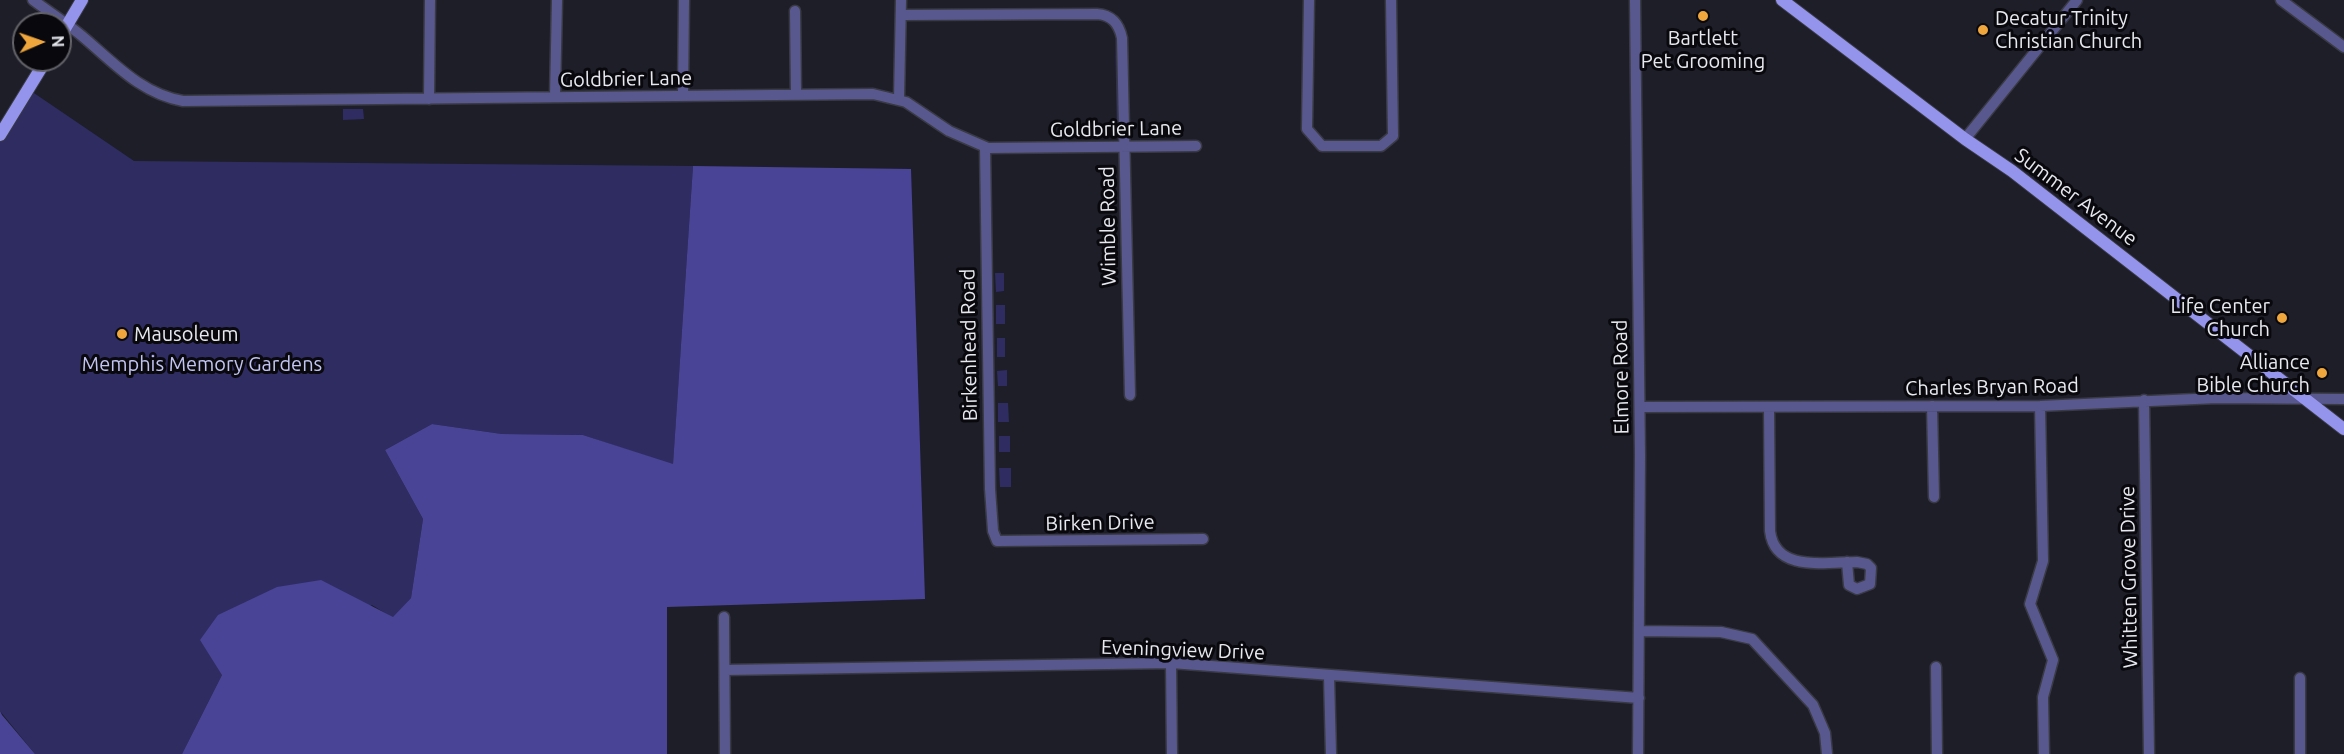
<!DOCTYPE html>
<style>
body{margin:0}
#map{position:relative;width:2344px;height:754px;overflow:hidden;background:#1d1e28;font-family:Ubuntu,sans-serif}
canvas{display:block}
.north{position:absolute;left:12px;top:12px;width:60px;height:60px;box-sizing:border-box;background:#08080d;border:2px solid #626268;border-radius:50%;rotate:88deg;font-size:16px;font-weight:700;line-height:24px;text-align:center;color:#e8e8f0}
.north::after{content:'';display:block;margin:auto;width:21px;height:27px;background:#efa73d;clip-path:polygon(50% 0,100% 100%,50% 72%,0 100%)}
</style>
<div id="map">
<canvas width="2344" height="754"></canvas>
<div class="north">N</div>
</div>
<script>
const g = document.querySelector('canvas').getContext('2d');
g.lineJoin = 'round';
function fillPath(path, color) { g.fillStyle = color; g.fill(path, 'evenodd'); }
function stroke(path, color, width, dash) { g.strokeStyle = color; g.lineWidth = width; g.lineCap = dash ? 'butt' : 'round'; g.setLineDash(dash || []); g.stroke(path); }
function label(font, color, halo, rows, align = 'center') {
  g.font = font + ' Ubuntu,sans-serif'; g.lineWidth = 6; g.setLineDash([]); g.textBaseline = 'middle'; g.strokeStyle = halo; g.fillStyle = color; for (const [text, x, y, turn = 0] of rows) {
    g.save(); g.translate(x, y); g.rotate((+turn || 0) * Math.PI / 180); g.textAlign = isNaN(turn) ? turn : align; if (halo) g.strokeText(text, 0, 0); g.fillText(text, 0, 0); g.restore();
  }
}
fillPath(new Path2D(`
 M1115,34L1119,130L1117,135Z
 M28,89L134,161L693,166L673,465L583,435L502,434L432,424L385,450L423,519L411,598L393,618L372,605L222,675L182,754H35L0,711V135Z
 M343,109H363L364,119L343,120Z
 M995,273H1004V291L996,292Z
 M996,305H1005V324H996Z
 M997,338H1005V357H997Z
 M1007,370V386H998L997,371Z
 M998,403H1008L1009,422H998Z
 M999,436H1010V452H999Z
 M999,468H1011V487H1000Z`), '#2f2c62');
fillPath(new Path2D(`
 M693,166L911,169L925,599L667,607V754H182L222,675L200,640L218,615L277,587L321,580L393,617L411,598L423,519L385,450L432,424L502,434L583,435L673,464Z
 M0,711L2,715L35,754H0Z`), '#4a4496');
const minor = new Path2D(`
 M33,0C49,12 67,23 82,36C113,62 141,94 183,101L873,94L906,102L949,131L988,148L1196,146
 M1309,0L1307,129L1322,146H1381L1393,136L1391,0
 M1635,0L1640,455L1638,754
 M2281,0L2344,47
 M795,11L796,95
 M901,15L1097,14C1112,15 1119,24 1122,38L1130,395
 M683,96L684,0
 M555,97L557,0
 M429,99L430,0
 M899,99L901,0
 M1965,139L2077,0
 M985,147L990,489L993,531L997,541L1203,539
 M2144,400L2149,754
 M1932,406L1934,497
 M2040,406L2043,561L2030,604L2053,660L2043,697L2044,754
 M1640,407L2040,406L2217,398L2344,399
 M1769,407L1770,531C1775,573 1826,562 1857,562L1867,564L1871,568L1870,584L1857,589L1849,585L1847,562
 M724,617L725,754
 M1640,631L1721,632L1752,639L1813,705L1825,733L1827,754
 M1171,663L1172,754
 M1936,667L1937,754
 M725,670L1171,663L1639,698
 M1329,676L1331,754
 M2300,678V754`);
const major = new Path2D(`
 M1782,0L1965,139L2012,171L2344,429
 M60,37L82,0
 M0,135L46,60`);
stroke(minor, '#393a44', 13);
stroke(major, '#393a44', 14);
stroke(minor, '#58588e', 10);
stroke(major, '#9594ed', 12);
for (const [x, y, r, color] of [
 [1703,16,6,"#efa73d"],
 [1983,30,6,"#efa73d"],
 [2282,318,6,"#efa73d"],
 [122,334,6,"#efa73d"],
 [2322,373,6,"#efa73d"]
]) { const dot = new Path2D(); dot.arc(x, y, r, 0, 2 * Math.PI); g.fillStyle = color; g.fill(dot); stroke(dot, '#08080d', 2); }
label('20px', '#e8e8f0', '#08080d', [
 ["Decatur Trinity",1995,18],
 ["Christian Church",1995,41],
 ["Bartlett",1703,38,"center"],
 ["Pet Grooming",1703,61,"center"],
 ["Life Center",2270,306,"right"],
 ["Church",2270,329,"right"],
 ["Mausoleum",134,334],
 ["Alliance",2310,362,"right"],
 ["Bible Church",2310,385,"right"]
], 'left');
label('20px', '#e8e8f0', '#08080d', [
 ["Goldbrier Lane",626,79,-1],
 ["Goldbrier Lane",1116,129,-1],
 ["Summer Avenue",2076,197,37],
 ["Wimble Road",1108,226,-91],
 ["Birkenhead Road",969,345,-91],
 ["Elmore Road",1621,377,-91],
 ["Charles Bryan Road",1992,387,-1],
 ["Birken Drive",1100,523,-1],
 ["Whitten Grove Drive",2129,577,-91],
 ["Eveningview Drive",1183,650,2]
]);
label('20px', '#c2c4f2', '#08080d', [
 ["Memphis Memory Gardens",202,364]
]);
</script>
